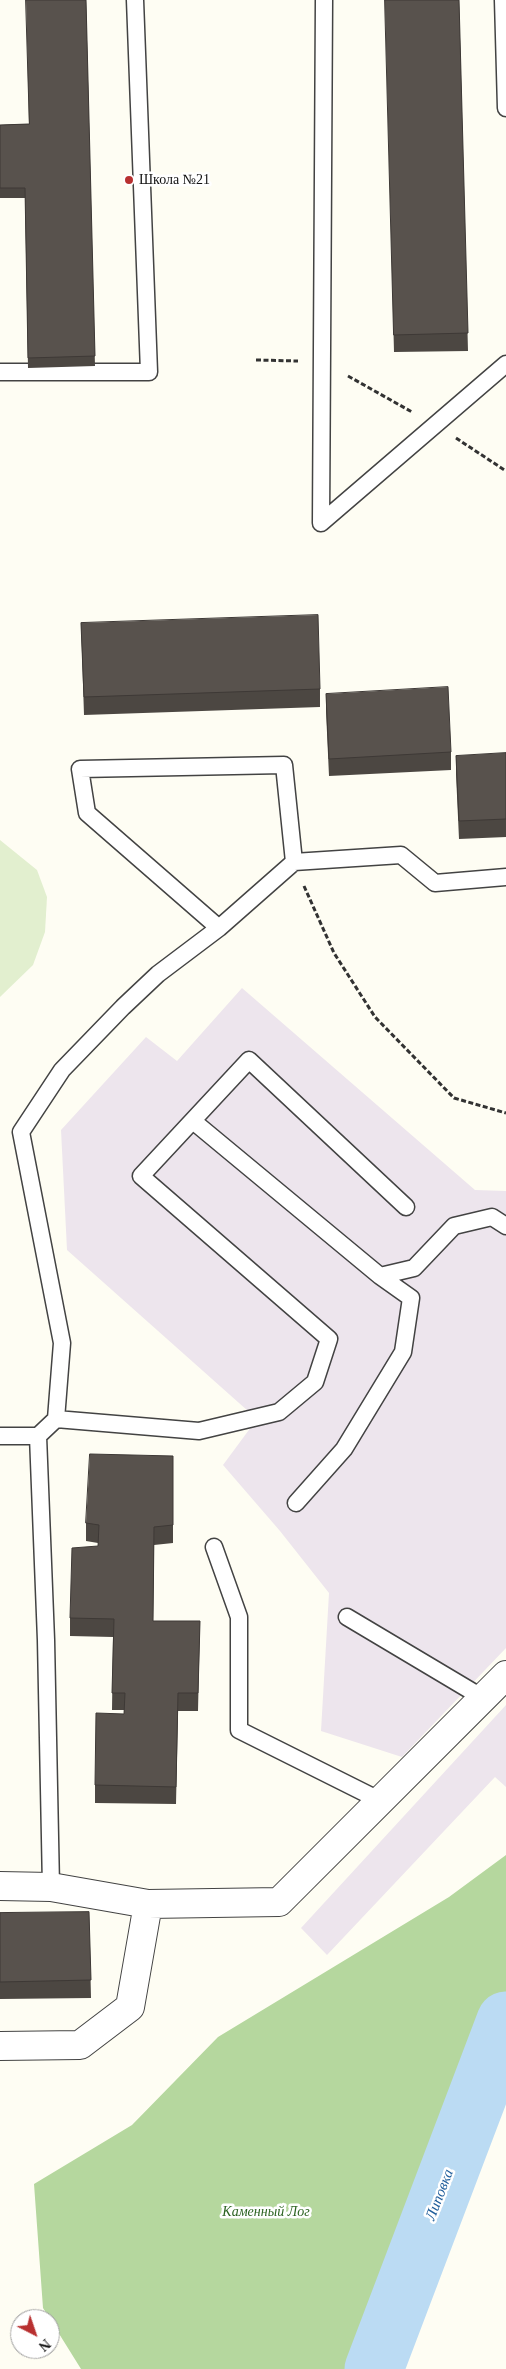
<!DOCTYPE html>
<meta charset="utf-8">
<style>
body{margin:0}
#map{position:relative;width:506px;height:2369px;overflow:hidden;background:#fefdf3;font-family:Georgia,serif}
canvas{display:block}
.north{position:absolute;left:10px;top:2309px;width:50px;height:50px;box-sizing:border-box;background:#fff;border:1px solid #9f9f9f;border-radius:50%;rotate:139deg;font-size:14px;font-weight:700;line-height:20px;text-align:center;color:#101010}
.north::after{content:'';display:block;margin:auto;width:18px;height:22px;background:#b83030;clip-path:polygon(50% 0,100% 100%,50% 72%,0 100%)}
</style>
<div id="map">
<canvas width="506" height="2369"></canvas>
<div class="north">N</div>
</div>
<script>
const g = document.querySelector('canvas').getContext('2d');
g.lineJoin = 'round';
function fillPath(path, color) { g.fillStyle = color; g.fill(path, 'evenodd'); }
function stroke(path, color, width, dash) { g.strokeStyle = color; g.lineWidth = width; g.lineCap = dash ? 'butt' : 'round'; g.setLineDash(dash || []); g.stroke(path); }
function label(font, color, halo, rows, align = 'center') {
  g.font = font + ' Georgia,serif'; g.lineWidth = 5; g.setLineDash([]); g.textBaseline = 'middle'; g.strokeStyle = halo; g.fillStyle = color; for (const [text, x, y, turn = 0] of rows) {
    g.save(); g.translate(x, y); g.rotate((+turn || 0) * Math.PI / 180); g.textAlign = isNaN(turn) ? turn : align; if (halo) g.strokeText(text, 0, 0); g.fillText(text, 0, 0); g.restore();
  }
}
fillPath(new Path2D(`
 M242,988L475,1190L506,1191V1648L402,1757L321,1731L329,1593L280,1531L223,1465L257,1419L67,1250L61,1130L146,1037L177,1061Z
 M506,1705V1787L495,1777L327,1955L301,1928Z`), '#ede5ed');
fillPath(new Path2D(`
 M506,1855V2021L374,2369H81L43,2308L34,2184L132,2125L218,2037L449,1897Z`), '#b5d79e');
fillPath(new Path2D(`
 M0,840L37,870L47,897L45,932L33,965L0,997Z`), '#e2efcf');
stroke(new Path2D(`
 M374,2369L506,2021`), '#bbdbf3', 59);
const service = new Path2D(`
 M503,0L506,108
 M0,372H149L135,0
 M321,523L324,0
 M321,523L506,364
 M294,862L401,855L435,883L506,877
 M193,1121L380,1276L414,1268L454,1226L492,1217L506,1226
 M56,1419L199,1431L279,1412L315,1382L329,1339L141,1176L249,1060L406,1207
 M0,1436H38
 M296,1503L344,1449L403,1352L411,1298L380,1276
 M214,1547L239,1617V1730L381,1801
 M347,1617L483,1698
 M51,1887L46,1640L38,1436L56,1419L62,1343L21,1132L62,1070L123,1007L158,974L219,928L294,862L284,765L80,769L87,813L219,928`);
const minor = new Path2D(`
 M0,1886L51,1887L148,1904L279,1902L506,1675
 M0,2046L80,2045L130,2007L148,1904`);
stroke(service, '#434343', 19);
stroke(minor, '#434343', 30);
stroke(new Path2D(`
 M256,360L298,361
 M348,376L412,412
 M456,438L506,471
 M304,886L334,953L375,1017L454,1098L506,1113`), '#323232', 3, [5, 2.5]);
stroke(service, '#fff', 16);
stroke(minor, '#fff', 28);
fillPath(new Path2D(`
 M86,0L95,366L28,368L25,198H0V125L29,124Z
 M385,0H459L468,351L394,352Z
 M81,623L320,689V707L84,715Z
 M326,694L451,752V770L329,776L326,711Z
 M506,753V837L459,839L456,774V756Z
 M173,1456V1543L154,1545L153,1621H200L198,1711H178L176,1804L95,1803V1785L124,1714V1710H112L113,1637L70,1636V1618L98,1546V1543L86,1541V1523Z
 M89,1912L91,1998L0,1999V1913Z`), '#4c4742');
const building = new Path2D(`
 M26,0H86L95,356L28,358L25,188H0V125L29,124Z
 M385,0H459L468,333L394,335Z
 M318,615L320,689L84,697L81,623Z
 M448,687L451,752L329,759L326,694Z
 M506,753V819L459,821L456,756Z
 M90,1454L173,1456V1525L154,1527L153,1621H200L198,1693H178L176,1787L95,1785L96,1713L124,1714L125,1693H112L114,1619L70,1618L72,1548L98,1546L99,1525L86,1523Z
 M89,1912L91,1980L0,1982V1913Z`);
fillPath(building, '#58524d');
stroke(building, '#3e3936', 1);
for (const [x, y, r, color] of [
 [129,180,5,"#b83030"]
]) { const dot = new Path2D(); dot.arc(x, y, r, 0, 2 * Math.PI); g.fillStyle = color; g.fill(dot); stroke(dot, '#fff', 2); }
label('14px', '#101010', '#fff', [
 ["Школа №21",139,180]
], 'left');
label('italic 14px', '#2d6423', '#fff', [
 ["Каменный Лог",266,2212]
]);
label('italic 15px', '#205e9b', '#fff', [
 ["Липовка",440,2195,-69]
]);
</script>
